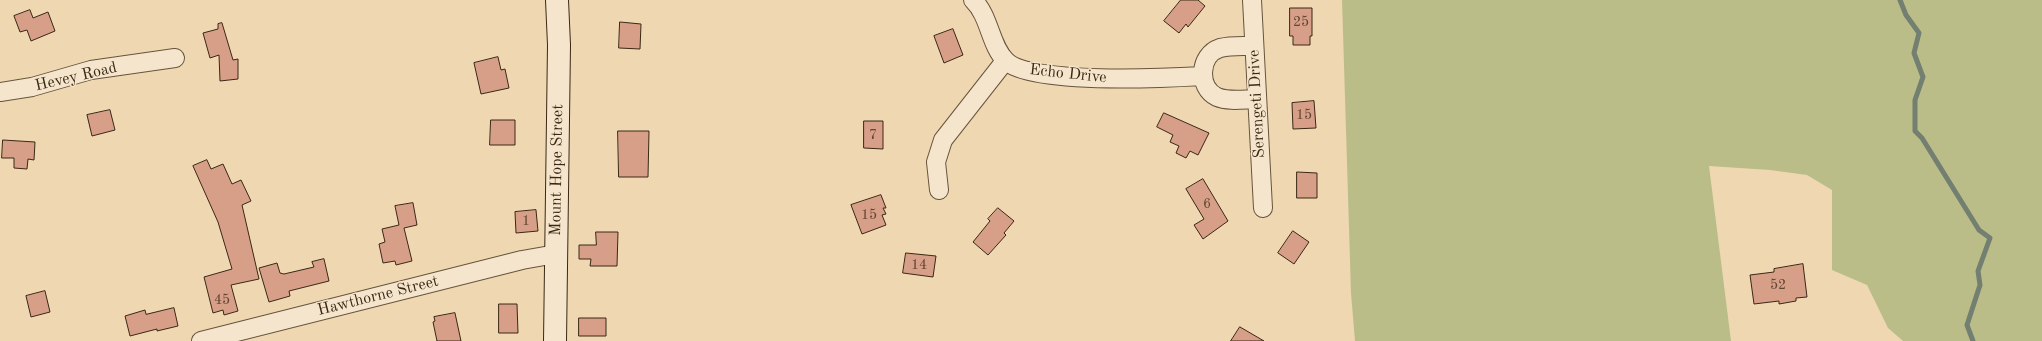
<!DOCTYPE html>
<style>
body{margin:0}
canvas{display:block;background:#eed7b1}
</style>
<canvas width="2042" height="341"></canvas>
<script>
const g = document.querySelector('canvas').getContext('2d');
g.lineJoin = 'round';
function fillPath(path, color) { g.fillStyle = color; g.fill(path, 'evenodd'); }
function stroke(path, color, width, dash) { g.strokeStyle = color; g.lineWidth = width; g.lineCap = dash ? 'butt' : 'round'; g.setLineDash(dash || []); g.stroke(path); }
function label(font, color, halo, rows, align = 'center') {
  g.font = font + ' "Old Standard TT",serif'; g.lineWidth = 3; g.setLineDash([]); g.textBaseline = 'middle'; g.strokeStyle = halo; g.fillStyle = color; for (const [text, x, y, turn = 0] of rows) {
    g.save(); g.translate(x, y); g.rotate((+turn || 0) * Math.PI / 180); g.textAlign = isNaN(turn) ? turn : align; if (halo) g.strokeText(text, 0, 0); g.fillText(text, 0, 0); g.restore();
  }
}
fillPath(new Path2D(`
 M1342,0H2042V341H1903L1888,328L1867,285L1832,270V190L1807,175L1770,170L1709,166L1731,341H1355L1351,293Z`), '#bbbd89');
stroke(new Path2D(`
 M1900,0L1906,15L1919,33L1914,53L1923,77L1915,100V131L1922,138L1979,230L1990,238L1978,271L1980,285L1967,325L1973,341`), '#737f70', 5);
const building = new Path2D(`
 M1181,0H1198L1205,6L1188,27L1186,24L1179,33L1164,21Z
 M1290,8H1312V36H1310V45H1293V36H1290Z
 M30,10L33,18L48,12L55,31L31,41L27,30L20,32L14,16Z
 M620,22L641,24L640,49L619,48Z
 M222,23L233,60L238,59V79L220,81L219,55L210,58L203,33L218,29V24Z
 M953,29L963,55L944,63L934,36Z
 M498,57L501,70L505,69L509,88L481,94L474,63Z
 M1314,101L1316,128L1293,129L1292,103Z
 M110,110L115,130L92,136L87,115Z
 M1164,113L1209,133L1198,155L1190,151L1186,158L1176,153L1179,146L1170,142L1173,135L1157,127Z
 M491,120H515V145H490Z
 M864,121H883V149L864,148Z
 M618,131H649L648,177H619Z
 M3,140L35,142L34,160L28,159L27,169L14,168V158H2Z
 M207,160L211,169L223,164L232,184L241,180L251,201L242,205L259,279L231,285L238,311L224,315L223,310L213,313L204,277L232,269L218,222L193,166Z
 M1297,172L1317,173V198H1297Z
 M1203,179L1228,221L1203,239L1194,225L1204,219L1186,189Z
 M881,195L886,208H883L886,214L882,215L886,225L862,234L851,205Z
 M413,203L417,225L404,228L412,261L396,265L395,261L383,263L379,244L385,242L382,229L399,225L395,206Z
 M998,208L1014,221L1004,233L1006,235L988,255L973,242L990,221L988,219Z
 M536,210L538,231L516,233L515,212Z
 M1293,231L1309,242L1294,264L1278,253Z
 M596,232H618L617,266H590L591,259H579V245H596Z
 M906,253L936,256L933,277L903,273Z
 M324,259L329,281L289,291L290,296L269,302L259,268L277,263L280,273L284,274L314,267L312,262Z
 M1803,264L1807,297L1796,298V301L1779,304V301L1754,304L1750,275L1774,272V269Z
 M45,291L50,312L31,317L26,296Z
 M499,304H517L518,333H499Z
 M174,308L178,326L157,331V329L130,336L125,316L145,310L146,314Z
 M455,313L461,341H437L433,322L435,321L434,317Z
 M579,318H606V336H579Z
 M1240,327L1264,341H1231Z`);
fillPath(building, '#d79e88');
stroke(building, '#3a2815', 1);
const street = new Path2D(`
 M973,0C990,16 990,46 1006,61C1030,85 1167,78 1203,76
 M1252,0L1263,208
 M1254,46C1243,46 1231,45 1220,48C1199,55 1197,87 1217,97C1229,102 1245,99 1257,99
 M0,92L32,87L91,70L175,58
 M939,190L936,162L943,140L1005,61
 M201,341L522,260L556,254`);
const secondary = new Path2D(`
 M555,341L559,45L557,0`);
stroke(street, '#67543c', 20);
stroke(secondary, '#3a2815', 24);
stroke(street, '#f4e5cc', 18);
stroke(secondary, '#f4e5cc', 22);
label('14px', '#614632', null, [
 ["25",1301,22],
 ["15",1304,115],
 ["7",873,135],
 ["6",1207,204],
 ["15",869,215],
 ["1",526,221],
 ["14",919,265],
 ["52",1778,285],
 ["45",222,300]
]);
label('16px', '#3a2815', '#f4e5cc', [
 ["Echo Drive",1068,74,6],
 ["Hevey Road",76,77,-13],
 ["Serengeti Drive",1257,104,-93],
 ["Mount Hope Street",557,170,-89],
 ["Hawthorne Street",378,296,-14]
]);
</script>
